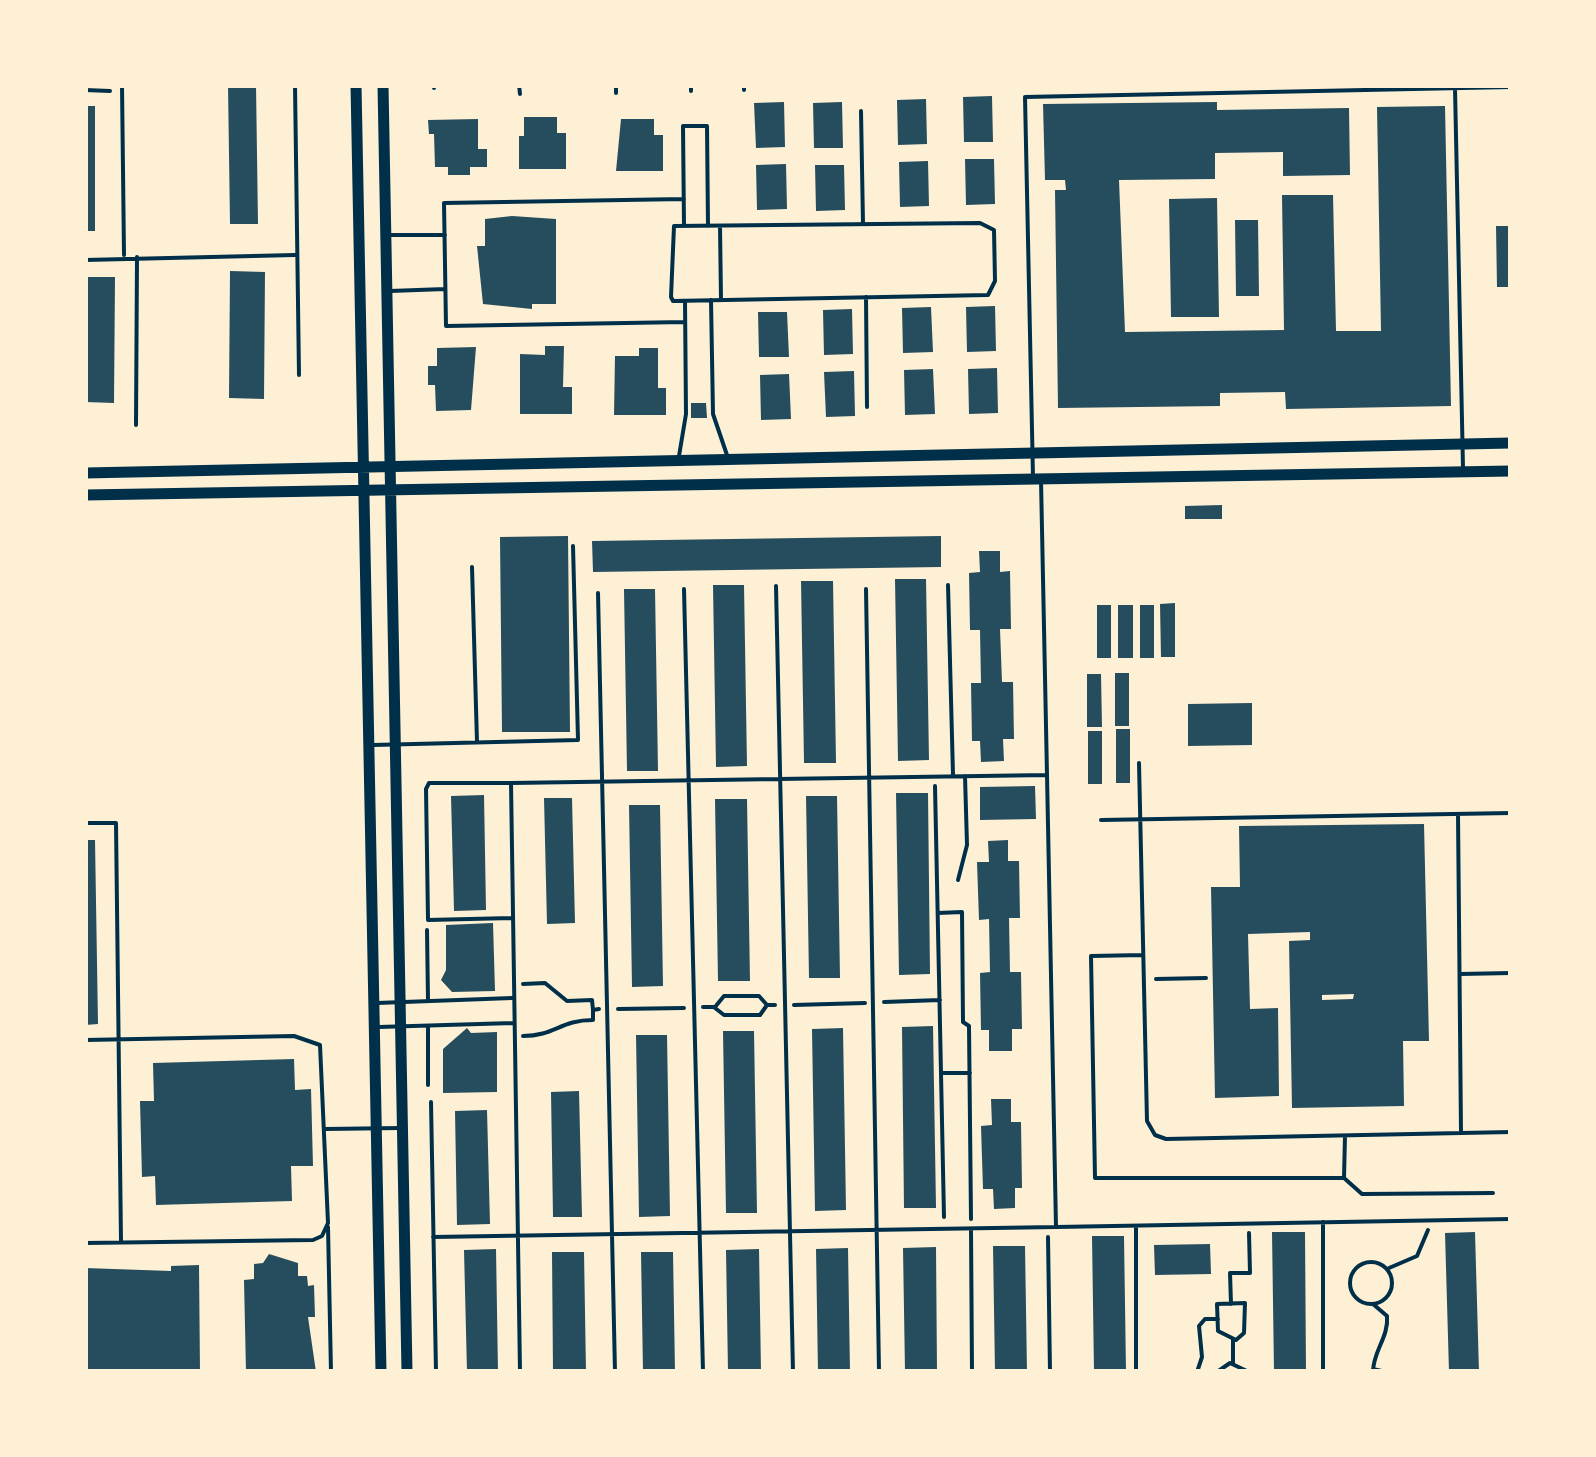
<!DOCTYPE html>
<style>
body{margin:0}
#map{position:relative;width:1596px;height:1457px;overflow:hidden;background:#fdf0d5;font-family:Georgia,serif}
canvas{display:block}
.frame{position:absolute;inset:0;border:88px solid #fdf0d5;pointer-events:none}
</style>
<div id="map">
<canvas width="1596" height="1457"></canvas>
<div class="frame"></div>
</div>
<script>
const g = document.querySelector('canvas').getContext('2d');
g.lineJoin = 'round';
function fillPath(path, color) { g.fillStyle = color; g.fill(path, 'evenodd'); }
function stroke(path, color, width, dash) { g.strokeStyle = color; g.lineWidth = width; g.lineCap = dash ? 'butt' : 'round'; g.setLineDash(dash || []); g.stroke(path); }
fillPath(new Path2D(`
 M228,85H256L258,224H230Z
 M992,96L993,142H964L963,97Z
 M926,99L927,144L898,145L897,100Z
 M784,102L785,147L756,148L754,103Z
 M842,102L843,148H814L813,103Z
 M1217,102V110L1349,108L1350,175L1283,176V152L1215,153V179L1119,180L1125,332L1284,330L1282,195H1333L1336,331H1381L1377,107L1445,106L1451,406L1286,409L1285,392L1220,393V406L1058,408L1055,190H1066L1065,180H1045L1043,104Z
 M85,106H95V231H85Z
 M524,117H557V133H566V169H519V136H524Z
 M478,119V149H487V167H470V175H448V167H435L434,134H429L428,120Z
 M621,119H654V135H663V171H616Z
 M965,159H994L995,204L966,205Z
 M928,161L929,206L900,207L899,162Z
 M786,164L787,209L757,210L756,165Z
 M815,165H844L845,210L816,211Z
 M1217,198L1219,317H1171L1169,199Z
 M512,216L556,219V304H532V309L483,304L477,246H485V219Z
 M1235,220H1258L1259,296H1236Z
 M1496,226H1510V287H1497Z
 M230,271L265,272L264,399L229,398Z
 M85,277H115L114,403L85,402Z
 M995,306L996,351L967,352L966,307Z
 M931,307L933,352L903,353L902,308Z
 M852,309L853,354L824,355L823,310Z
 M758,312H787L789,357H759Z
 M545,346H564L563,387H572V414H520V354L545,355Z
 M476,347L471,410L436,411L435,385H428V366H437V348Z
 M639,348H658V388H666V415H614L615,356H639Z
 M997,368L998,413L969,414L968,369Z
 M933,369L935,414L905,415L904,370Z
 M854,371L855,416L826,417L824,372Z
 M789,374L791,419L761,420L760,375Z
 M691,403H706L707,418H691Z
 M1222,505V519H1185V506Z
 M568,536L570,732H502L500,537Z
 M941,536V567L593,572L592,541Z
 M979,551H1000V572L1010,571L1011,629H1000L1002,682H1013L1014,739H1003L1004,761L981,762L980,741H972L971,683H981L980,630H970L969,573L980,572Z
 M895,579H926L929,760L898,761Z
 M801,581H833L836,763H804Z
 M713,585H744L747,766L716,767Z
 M624,589H655L658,771H627Z
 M1175,603V657H1161L1160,604Z
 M1097,605H1111V658H1097Z
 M1118,605H1133V658H1118Z
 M1140,605H1154V658H1140Z
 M1115,673H1129V726H1115Z
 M1087,674H1101L1102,727H1087Z
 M1252,703V745L1188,746V704Z
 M1116,729H1130V783H1116Z
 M1088,731H1102V784H1088Z
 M1035,786L1036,819L980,820V787Z
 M896,793H928L930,974L899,975Z
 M484,795L486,910L454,911L451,796Z
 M806,796H837L840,978H809Z
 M544,798H572L575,923L547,924Z
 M715,799H747L750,981H718Z
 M629,805H660L663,986L632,987Z
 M1424,824L1429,1041H1403L1404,1106L1292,1108L1289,941L1310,940V932L1248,934L1250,1009L1278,1008L1279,1096L1215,1098L1211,887H1240L1239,826ZM1354,994L1353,999L1322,1000V995Z
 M85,840H95L98,1024L85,1025Z
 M1008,840V861H1019L1020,918H1009L1010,972H1021L1022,1029H1012V1051H989V1030H981L980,973L990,972L989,919L979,920L977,862H989L988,841Z
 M493,923L495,991L452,992L441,980L446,970V925Z
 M933,1026L936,1208H904L902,1027Z
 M467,1028L471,1033L497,1032V1092L443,1093V1049Z
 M843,1028L846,1210L815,1211L812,1029Z
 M723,1031H754L757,1213H726Z
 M636,1035H667L670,1216L639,1217Z
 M294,1059L295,1090L311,1089L313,1166H291L292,1201L156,1205L155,1176L142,1177L140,1101H154L153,1063Z
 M579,1091L582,1217H553L551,1092Z
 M991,1099H1011V1122H1021L1022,1188H1015V1208L994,1209L993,1189H983L981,1126L992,1125Z
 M487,1110L490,1224L457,1225L455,1111Z
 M1272,1232H1305L1306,1372H1274Z
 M1475,1232L1479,1372H1449L1445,1233Z
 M1092,1236H1124L1126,1372H1094Z
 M1210,1244L1211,1274L1155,1275L1154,1245Z
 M993,1246H1025L1027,1372H995Z
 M936,1247L937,1372H905L903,1248Z
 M848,1248L850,1372H818L816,1249Z
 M496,1249L498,1372H467L464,1250Z
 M759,1249L761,1372H728L726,1250Z
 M552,1252H584L586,1372H553Z
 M641,1252H673L675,1372H643Z
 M269,1254L298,1263V1276H307L308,1286L314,1285L315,1317H308L316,1372H246L244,1280L254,1279V1264L263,1263Z
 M199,1265L200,1372H85V1268L171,1271V1266Z`), '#264d5e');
stroke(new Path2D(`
 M85,90L110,91
 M935,786L944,1217
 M938,913L962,912L963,1022L969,1026L971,1219
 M1156,979L1206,978
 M523,984L545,983L567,1001L592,1000L593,1010L599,1009
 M884,1002L940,1000
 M794,1005L865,1003
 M703,1007H715L724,996H759L767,1005H775
 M715,1008L724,1015H760L767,1005
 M618,1009L684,1008
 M523,1036C555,1036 560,1020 593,1020V1010
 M941,1073H970
 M1048,1237L1050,1372
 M1350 1283a21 21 0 1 1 42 0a21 21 0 1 1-42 0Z
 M1389,1268L1417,1256L1428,1230
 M1245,1303L1244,1333L1236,1340L1218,1331L1217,1304Z
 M1231,1304L1230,1273H1250L1249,1233
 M1373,1304L1387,1316C1389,1337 1373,1351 1373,1372
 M1233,1340V1363
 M1373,1369L1386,1372
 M1197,1372L1202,1357L1199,1326L1205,1319H1218
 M1217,1372L1230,1363L1249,1372`), '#003049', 4);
stroke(new Path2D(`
 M122,85L124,255
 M295,85L299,375
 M434,85V88
 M519,85L520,94
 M616,85V93
 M691,85V91
 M744,85V90
 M1455,88L1463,468
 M861,111L863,224
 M684,199L444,203L446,326L685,322
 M980,223L994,230L995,281L988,295L673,301L671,297L674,226Z
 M684,226L683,126H707L708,226
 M720,226L721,300
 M389,235H445
 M85,260L295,255
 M390,291L445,289
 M866,297L867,407
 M711,300L713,414L728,458
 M136,425L137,257
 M679,456L686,414L685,301
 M1033,477L1025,97L1511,87
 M1041,480L1047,775
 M472,567L477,742
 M948,585L953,775
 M776,586L793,1372
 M684,589L703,1372
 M866,589L879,1372
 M598,593L615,1372
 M373,745L578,740L573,546
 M1139,763L1147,1121L1155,1135L1166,1139L1511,1132
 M511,783H429L426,789L428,920L512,918
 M1458,814L1461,1133
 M1101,820L1511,813
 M85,823H116L121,1242
 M958,880L967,845L965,776
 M427,930L428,1000
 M1143,955L1091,956L1095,1178H1344L1345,1136
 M1460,974L1511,973
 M377,1003L512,998
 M428,1026V1085
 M379,1027L513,1023
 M85,1040L294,1036L320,1045L328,1223L322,1236L313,1240L85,1243
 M431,1102L436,1372
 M325,1129L400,1128
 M1344,1178L1362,1194L1493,1193
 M1323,1222V1372
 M328,1227L331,1372
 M1136,1227V1372
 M971,1229L972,1372
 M433,1237L1056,1227
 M520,1372L511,783L1047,775L1056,1227L1511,1219`), '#003049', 4);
stroke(new Path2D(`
 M356,85L381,1372
 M383,85L407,1372
 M85,473L1511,443
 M85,495L1511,471`), '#003049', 11);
</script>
